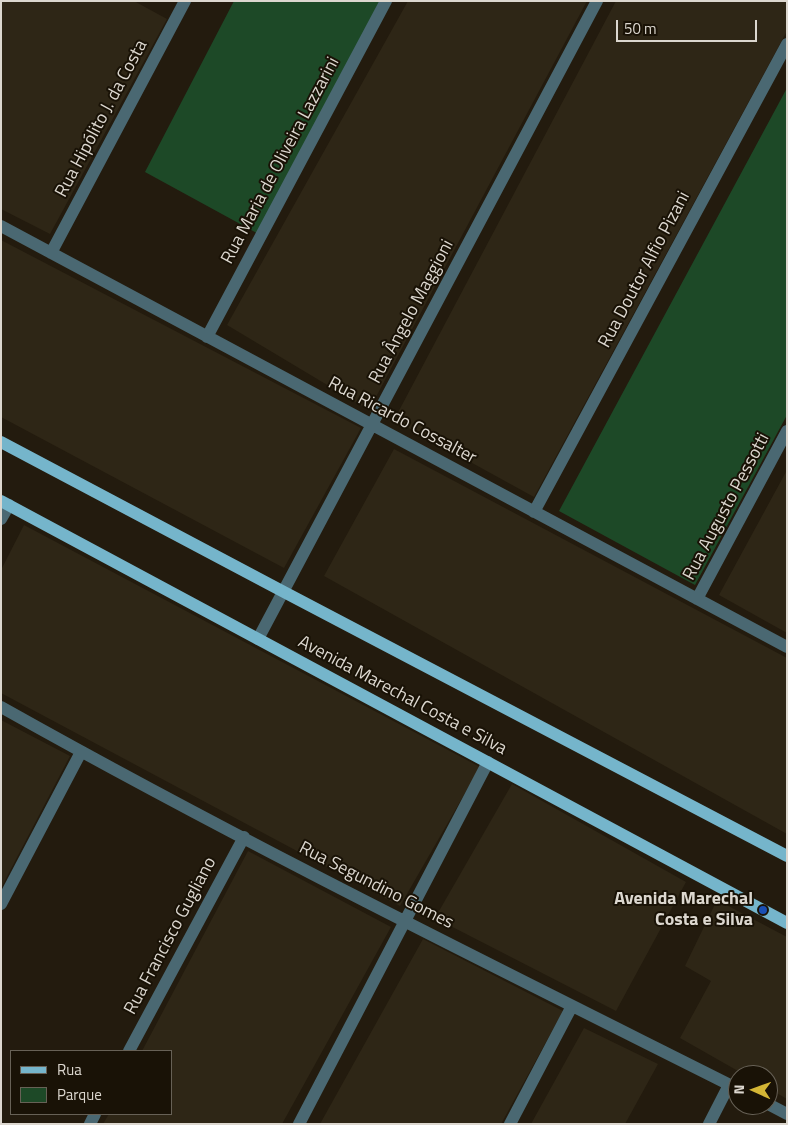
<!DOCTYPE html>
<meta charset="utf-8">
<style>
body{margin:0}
#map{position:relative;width:788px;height:1125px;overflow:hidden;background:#231b0e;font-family:"Titillium Web",sans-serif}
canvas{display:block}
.frame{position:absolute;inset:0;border:2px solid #dcd7cf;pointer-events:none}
.legend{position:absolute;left:10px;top:1050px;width:162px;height:65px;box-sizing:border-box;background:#191206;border:1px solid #676156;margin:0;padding:6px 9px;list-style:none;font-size:15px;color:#dcd7cf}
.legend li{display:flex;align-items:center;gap:10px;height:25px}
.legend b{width:25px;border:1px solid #676156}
.north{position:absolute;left:728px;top:1065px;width:50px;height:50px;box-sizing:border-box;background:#191206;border:1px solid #676156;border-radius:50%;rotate:272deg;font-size:14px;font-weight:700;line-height:20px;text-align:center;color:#dcd7cf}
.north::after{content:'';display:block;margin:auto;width:18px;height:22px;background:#d4b635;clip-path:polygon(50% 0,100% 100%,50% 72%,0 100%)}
.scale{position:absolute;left:616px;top:20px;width:141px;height:22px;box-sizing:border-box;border:2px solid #dcd7cf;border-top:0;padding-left:6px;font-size:15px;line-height:18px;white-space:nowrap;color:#dcd7cf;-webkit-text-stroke:4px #191206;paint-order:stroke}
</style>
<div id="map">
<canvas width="788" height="1125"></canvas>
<div class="frame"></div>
<ul class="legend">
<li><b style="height:6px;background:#75b5cb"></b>Rua</li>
<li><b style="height:14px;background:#1d4927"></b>Parque</li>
</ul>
<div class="north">N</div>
<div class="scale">50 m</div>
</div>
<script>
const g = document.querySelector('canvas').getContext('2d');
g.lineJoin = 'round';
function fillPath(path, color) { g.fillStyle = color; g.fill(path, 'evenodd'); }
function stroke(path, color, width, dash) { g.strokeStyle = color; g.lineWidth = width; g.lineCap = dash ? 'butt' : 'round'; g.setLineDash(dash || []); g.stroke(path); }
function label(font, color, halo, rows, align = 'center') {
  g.font = font + ' "Titillium Web",sans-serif'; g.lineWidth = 4; g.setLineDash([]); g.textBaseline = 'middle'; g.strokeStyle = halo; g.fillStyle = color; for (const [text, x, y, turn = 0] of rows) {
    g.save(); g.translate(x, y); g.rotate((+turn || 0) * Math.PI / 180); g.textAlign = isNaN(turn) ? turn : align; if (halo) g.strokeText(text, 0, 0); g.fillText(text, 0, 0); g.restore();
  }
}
fillPath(new Path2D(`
 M1,1H134L167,19L50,234L1,209Z
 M408,1H587L369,410L227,325Z
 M616,1H787V31L534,497L394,420Z
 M1,240L361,428L284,568L1,417Z
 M394,449L787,658V834L324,576Z
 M787,470V633L719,595Z
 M24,525L480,767L400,906L1,693V570Z
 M1,720L70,756L1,888Z
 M512,784L686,882L616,1011L435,918Z
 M248,851L391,927L282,1124H103L109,1114H171V1051H142Z
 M717,900L787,937V1099L768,1088V1075H745L680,1038L711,981L685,966Z
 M423,939L563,1011L501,1124H320Z
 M584,1028L658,1064L625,1124H531Z`), '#2e2616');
fillPath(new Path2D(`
 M234,1H391L264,237L145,172Z
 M787,88V415L695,585L559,511Z`), '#1d4927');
stroke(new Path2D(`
 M1,226L787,647
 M51,253L185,1
 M207,337L386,1
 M534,512L787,44
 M1,519L9,505
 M697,599L787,431
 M258,639L597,1
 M1,707C243,843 491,965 738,1089
 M1,904L81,752
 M129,1051L244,837
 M768,1104L787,1114
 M90,1124L95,1114
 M299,1124L488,762
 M510,1124L572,1006
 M709,1124L729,1085`), '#4a6872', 12);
stroke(new Path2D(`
 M1,442L284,592L787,856
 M1,501L787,923`), '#75b5cb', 12);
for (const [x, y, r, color] of [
 [763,910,5,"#1a4fb4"]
]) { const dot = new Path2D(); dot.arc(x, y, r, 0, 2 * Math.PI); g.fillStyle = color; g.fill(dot); stroke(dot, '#191206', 2); }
label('18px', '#dcd7cf', '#191206', [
 ["Rua Hipólito J. da Costa",102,119,-62],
 ["Rua Maria de Oliveira Lazzarini",281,161,-62],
 ["Rua Doutor Alfio Pizani",645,270,-62],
 ["Rua Ângelo Maggioni",412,312,-62],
 ["Rua Ricardo Cossalter",402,421,28],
 ["Rua Augusto Pessotti",727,507,-62],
 ["Avenida Marechal Costa e Silva",402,696,28],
 ["Rua Segundino Gomes",376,886,27],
 ["Rua Francisco Gugliano",171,936,-62]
]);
label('bold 18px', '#dcd7cf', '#191206', [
 ["Avenida Marechal",753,900],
 ["Costa e Silva",753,921]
], 'right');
</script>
